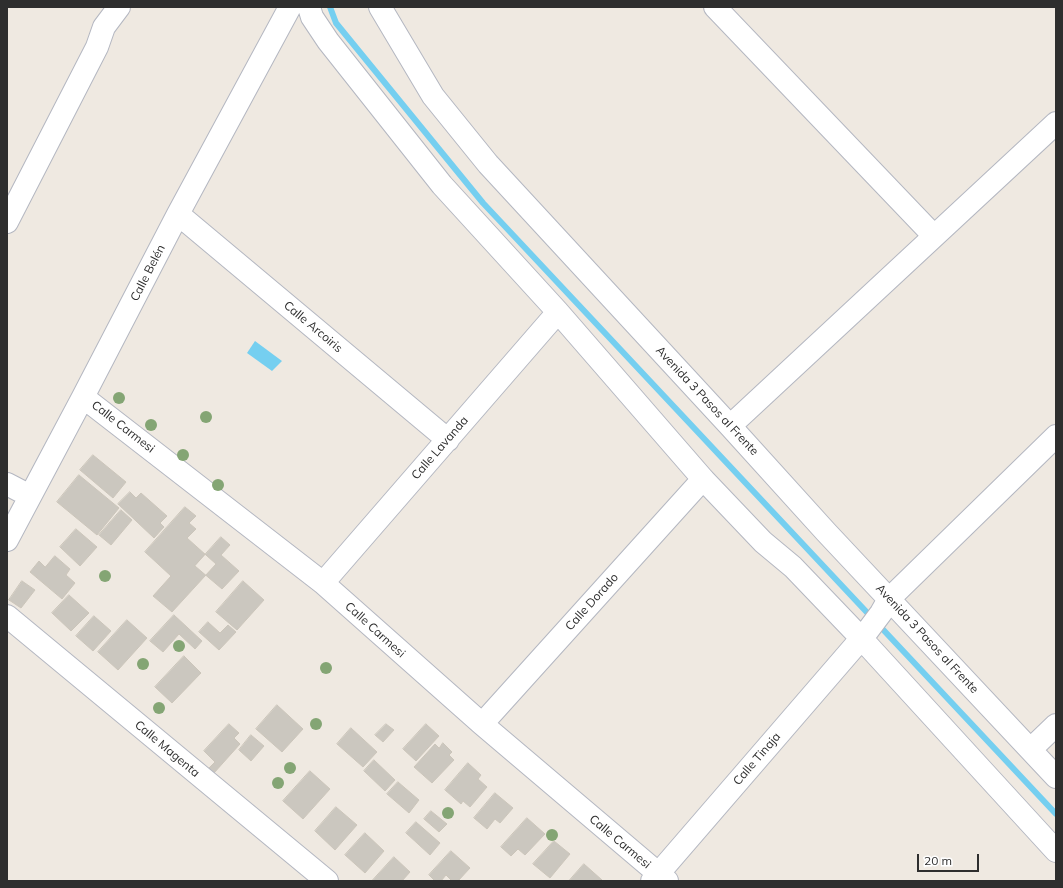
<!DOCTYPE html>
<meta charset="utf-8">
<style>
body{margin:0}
#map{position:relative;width:1063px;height:888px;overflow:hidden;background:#efe9e1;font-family:Mulish,sans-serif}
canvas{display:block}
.frame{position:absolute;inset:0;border:8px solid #2e2e2e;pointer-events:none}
.scale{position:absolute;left:917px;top:854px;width:62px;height:18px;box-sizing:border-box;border:2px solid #2e2e2e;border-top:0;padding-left:5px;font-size:12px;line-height:14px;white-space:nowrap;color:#2e2e2e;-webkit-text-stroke:3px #fff;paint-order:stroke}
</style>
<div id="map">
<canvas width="1063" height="888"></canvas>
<div class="frame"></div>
<div class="scale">20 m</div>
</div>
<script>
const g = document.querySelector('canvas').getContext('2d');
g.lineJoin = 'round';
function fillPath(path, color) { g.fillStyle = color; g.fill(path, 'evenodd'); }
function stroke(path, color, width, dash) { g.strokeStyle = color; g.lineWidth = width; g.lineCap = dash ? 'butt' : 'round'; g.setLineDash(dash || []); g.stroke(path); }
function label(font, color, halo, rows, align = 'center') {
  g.font = font + ' Mulish,sans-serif'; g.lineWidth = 3; g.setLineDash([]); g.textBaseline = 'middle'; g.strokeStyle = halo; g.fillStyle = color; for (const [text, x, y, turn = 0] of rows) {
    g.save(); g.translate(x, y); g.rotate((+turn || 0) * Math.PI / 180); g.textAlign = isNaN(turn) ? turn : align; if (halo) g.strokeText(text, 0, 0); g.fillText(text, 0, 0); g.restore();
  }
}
fillPath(new Path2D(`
 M255,341L282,361L272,371L247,353Z`), '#75cff0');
stroke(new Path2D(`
 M330,7L336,23L483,203L1056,814`), '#75cff0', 6);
const building = new Path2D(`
 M93,455L126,482L113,498L80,470Z
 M79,475L119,508L97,535L57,502Z
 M130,492L136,498L141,493L167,516L160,523L164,527L154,538L118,504Z
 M185,507L196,516L189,523L196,529L187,538L216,564L172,612L153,596L171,576L145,552Z
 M121,510L132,520L111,545L99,535Z
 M76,529L97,547L80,566L60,547Z
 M221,537L230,545L221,555L239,571L222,589L195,566Z
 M55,556L70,569L66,575L75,583L62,599L30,572L39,561L45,567Z
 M22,581L35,590L21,608L9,600Z
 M243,581L264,600L237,630L216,612Z
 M69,595L89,613L71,631L52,613Z
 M174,615L202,641L195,649L179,634L163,652L150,641Z
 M94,616L111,631L93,651L76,636Z
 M127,620L147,638L118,670L98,652Z
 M208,622L220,633L228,625L236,632L219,650L199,632Z
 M184,656L201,673L172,703L155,687Z
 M277,705L303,729L282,752L256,729Z
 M229,724L239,733L234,738L240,744L214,773L209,768L215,762L204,751Z
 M386,724L394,730L383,742L375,735Z
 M426,724L439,736L416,761L403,749Z
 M351,728L377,752L363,767L337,744Z
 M251,735L264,746L251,761L239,750Z
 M443,743L452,752L449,755L454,760L432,783L414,767L435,744L439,748Z
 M374,760L395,780L385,791L364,771Z
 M468,763L481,775L478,779L487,787L470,807L463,801L461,804L445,790Z
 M310,771L330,789L303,819L283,801Z
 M398,782L419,800L409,813L387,794Z
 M495,793L513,808L500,823L495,819L487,829L474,818Z
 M336,807L357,825L335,850L315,831Z
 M431,811L447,824L439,832L424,819Z
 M527,818L545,834L525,855L518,849L511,856L501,847Z
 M416,822L440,843L430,855L406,833Z
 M365,833L384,851L365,873L345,855Z
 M554,841L570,854L550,878L533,864Z
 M451,851L470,868L458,881H452L446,875L441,881H435L429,875Z
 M394,857L410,872L402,881H372Z
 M584,864L602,880L601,881H569Z`);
fillPath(building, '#cbc7bf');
stroke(building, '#cbc5ba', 1);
const minor = new Path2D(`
 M309,7L312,17L328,41L442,185L558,312L703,479L763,542L793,567L861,638L1056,851
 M380,7L433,96L488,164L730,426L826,532L1056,777
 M715,7L934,236
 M178,214L448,440
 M7,222L97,47L104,27L119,7
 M83,397L323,583L482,724L667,881
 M730,426L1056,123
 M7,484L30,496
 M7,540L83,397L178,214L290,7
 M323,583L558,312
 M7,616L327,881
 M482,724L703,479
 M1031,749L1056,725
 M652,881L866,633L881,613L889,599L1056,436`);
stroke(minor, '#b4b7c1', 24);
stroke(minor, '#fff', 22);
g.fillStyle = '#84a574';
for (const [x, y] of [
 [119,398],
 [206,417],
 [151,425],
 [183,455],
 [218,485],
 [105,576],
 [179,646],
 [143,664],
 [326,668],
 [159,708],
 [316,724],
 [290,768],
 [278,783],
 [448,813],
 [552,835]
]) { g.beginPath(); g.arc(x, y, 6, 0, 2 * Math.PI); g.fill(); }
label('12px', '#2e2e2e', '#fff', [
 ["Calle Belén",148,273,-63],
 ["Calle Arcoiris",313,327,40],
 ["Avenida 3 Pasos al Frente",707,401,47],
 ["Calle Carmesi",123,427,38],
 ["Calle Lavanda",440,448,-49],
 ["Calle Dorado",592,602,-48],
 ["Calle Carmesi",375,630,42],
 ["Avenida 3 Pasos al Frente",927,639,47],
 ["Calle Magenta",167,749,40],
 ["Calle Tinaja",757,759,-49],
 ["Calle Carmesi",620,842,40]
]);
</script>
